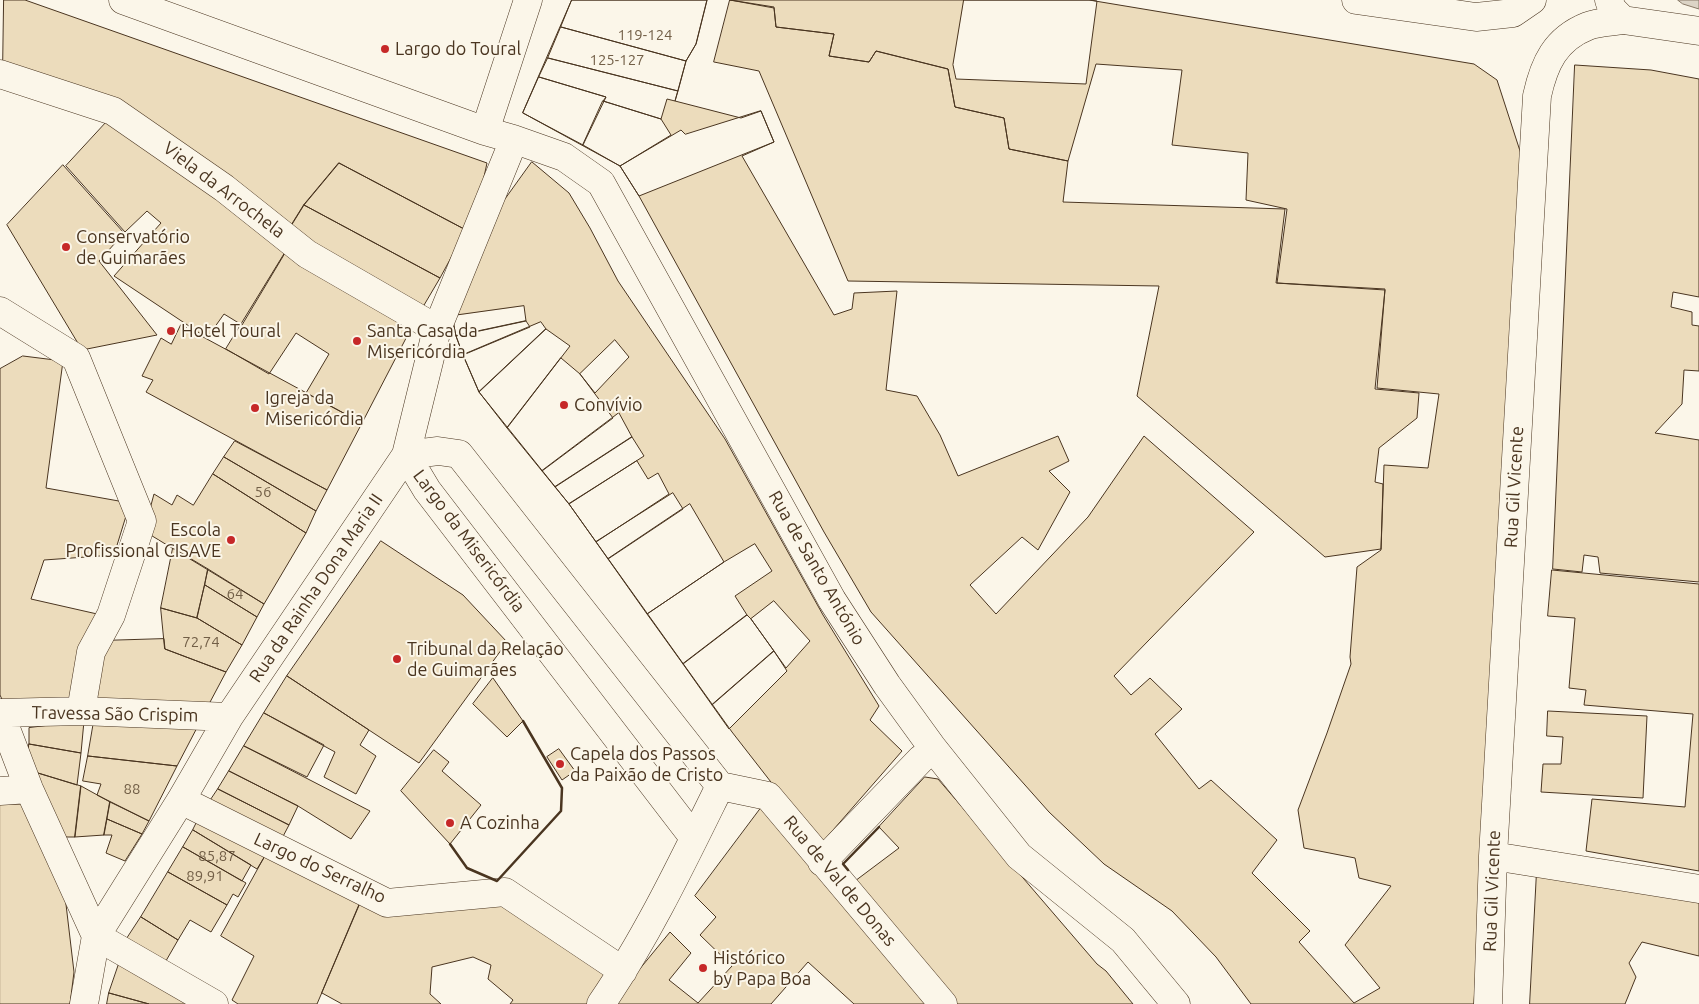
<!DOCTYPE html>
<meta charset="utf-8">
<style>
body{margin:0}
canvas{display:block;background:#fbf6e9}
</style>
<canvas width="1699" height="1004"></canvas>
<script>
const g = document.querySelector('canvas').getContext('2d');
g.lineJoin = 'round';
function fillPath(path, color) { g.fillStyle = color; g.fill(path, 'evenodd'); }
function stroke(path, color, width, dash) { g.strokeStyle = color; g.lineWidth = width; g.lineCap = dash ? 'butt' : 'round'; g.setLineDash(dash || []); g.stroke(path); }
function label(font, color, halo, rows, align = 'center') {
  g.font = font + ' Ubuntu,sans-serif'; g.lineWidth = 4; g.setLineDash([]); g.textBaseline = 'middle'; g.strokeStyle = halo; g.fillStyle = color; for (const [text, x, y, turn = 0] of rows) {
    g.save(); g.translate(x, y); g.rotate((+turn || 0) * Math.PI / 180); g.textAlign = isNaN(turn) ? turn : align; if (halo) g.strokeText(text, 0, 0); g.fillText(text, 0, 0); g.restore();
  }
}
const water = new Path2D(`
 M1678,0H1699V9L1683,4Z`);
fillPath(water, '#dcd4c6');
stroke(water, '#887966', 1);
const building = new Path2D(`
 M4,0H25L487,163L477,209L466,230L339,163L304,205L286,234L125,107L3,67Z
 M572,0H707L696,44L686,61L675,101L741,118L761,111L774,142L742,156L834,315L852,309L854,293L897,291L886,390L917,396L940,435L958,476L1058,436L1069,461L1049,471L1070,492L1038,550L1022,537L970,585L996,614L1088,517L1144,436L1254,532L1114,676L1131,695L1150,678L1182,709L1155,734L1199,789L1211,780L1277,840L1252,873L1310,931L1299,942L1354,1003L1380,988L1345,945L1391,886L1359,878L1355,858L1304,848L1298,810L1327,733L1351,664L1350,657L1357,567L1381,550L1384,465L1428,468L1439,394L1377,388L1385,289L1277,283L1287,209L1246,200L1248,153L1172,145L1182,70L1096,64L1068,161L1009,149L1004,118L955,107L948,69L876,51L869,62L829,56L834,34L776,27L774,7L730,0H1089L1474,64L1497,80L1521,154L1474,1004H1251L1216,957L1172,911L1104,864L1049,812L871,612L824,532L639,196L620,166L523,113Z
 M572,0H707L696,44L686,61L561,27Z
 M730,0L774,8L776,27L834,34L829,56L869,62L876,51L948,69L955,107L1004,118L1009,149L1068,161L1063,202L1285,209L1276,283L1385,290L1375,389L1419,393L1417,418L1379,448L1375,482L1383,484L1381,549L1325,557L1137,396L1159,286L848,281L759,71L714,62Z
 M964,0H1090L1097,1L1086,84L956,79L953,65Z
 M561,27L686,61L678,91L548,58Z
 M548,58L678,91L675,101L667,99L661,119L603,101L606,97L539,77Z
 M1575,65L1651,70L1699,79V297L1673,292L1671,307L1692,312V325L1699,326V371L1684,370L1682,404L1655,433L1699,440V582L1600,573L1598,557L1584,555L1582,572L1553,569Z
 M539,77L606,97L583,145L523,113Z
 M603,101L661,119L671,135L620,166L583,145Z
 M761,111L774,142L639,196L620,166L681,130L685,134Z
 M114,114L288,248L242,325L224,314L207,338L114,276L161,223L147,211L125,232L66,166Z
 M532,162L569,193L590,228L618,281L725,439L823,615L879,706L870,720L902,751L820,845L732,732L569,504L479,392L463,355L456,336L452,316L490,220ZM615,340L629,357L595,393L580,374ZM774,601L810,641L786,668L751,619Z
 M339,163L466,230L440,278L304,205Z
 M63,165L124,233L99,261L157,335L82,350L7,225Z
 M304,205L440,278L417,317L286,234Z
 M288,248L417,317L362,423L306,393L329,354L296,333L269,374L226,349Z
 M524,306L526,321L456,336L452,316Z
 M526,321L530,327L463,355L456,336Z
 M541,322L546,329L479,392L463,355Z
 M181,325L362,423L327,490L146,392L153,380L142,376L161,338L171,344Z
 M546,329L570,346L507,428L479,392Z
 M23,356L63,361L46,488L130,503L114,555L44,560L31,599L106,616L73,703L5,706L0,695V369Z
 M561,358L580,374L613,418L542,471L507,428Z
 M619,413L632,437L555,487L542,471Z
 M632,437L644,456L569,504L555,487Z
 M235,441L327,490L316,511L224,457Z
 M224,457L316,511L306,533L213,474Z
 M637,461L648,479L658,473L669,494L596,542L569,504Z
 M213,474L306,533L264,604L144,531L154,494L172,505L177,495L193,505Z
 M673,493L683,509L608,559L596,542Z
 M690,504L724,562L647,614L608,559Z
 M381,541L463,595L507,642L419,763L287,676Z
 M755,544L772,571L735,596L747,615L683,664L647,614L724,562Z
 M173,548L208,569L197,618L161,608Z
 M208,569L264,604L257,617L205,585Z
 M1552,570L1699,584V871L1586,851L1592,799L1685,807L1693,714L1584,705L1586,690L1569,688L1575,618L1548,616Z
 M205,585L257,617L242,645L197,618Z
 M161,608L197,618L242,645L226,672L165,649Z
 M747,615L751,619L774,651L712,705L683,664Z
 M164,639L165,649L226,672L209,704L83,703L98,641Z
 M774,651L787,671L729,729L712,705Z
 M287,676L369,730L360,745L376,756L356,794L324,777L335,752L264,713Z
 M493,678L523,721L507,737L473,704Z
 M1548,711L1647,716L1643,798L1541,792L1543,764H1561L1563,737L1547,736Z
 M264,713L324,745L307,777L244,746Z
 M84,721L81,753L29,744V728Z
 M94,721L200,722L177,766L88,756Z
 M29,744L81,753L77,785L28,770Z
 M244,746L370,811L351,839L298,806L229,771Z
 M559,749L575,771L562,780L547,757Z
 M434,750L449,762L442,771L481,805L450,844L401,791Z
 M88,756L177,766L149,821L97,795L101,784L83,781Z
 M28,770L81,786L75,837H59Z
 M229,771L298,806L289,825L218,789Z
 M925,777L938,779L1097,964L1106,971L1133,1004H957L935,981L855,881L899,848L879,827Z
 M81,786L110,802L104,835L75,837Z
 M218,789L289,825L279,844L206,807Z
 M767,800L939,1004H854L808,962L771,1004H611L670,932L691,953L669,980L698,1003L732,966L700,935L716,917L695,896Z
 M110,802L149,821L142,834L107,819Z
 M0,804H31L63,879L74,972L70,1004H0Z
 M201,814L268,851L257,869L193,830Z
 M107,819L142,834L125,861L106,853L112,835H104Z
 M193,830L251,865L242,881L183,847Z
 M183,847L246,883L238,897L233,894L227,905L168,872Z
 M268,851L363,896L317,1004H238L232,1000L254,956L221,936Z
 M1537,870L1699,898V956L1642,942L1629,963L1636,977L1625,1004H1530Z
 M168,872L227,905L211,932L190,920L178,940L141,917Z
 M363,896L505,905L612,972L590,1004H510L513,1000L488,979L491,965L473,957L432,967L430,994L441,1004H342L322,993Z
 M141,917L178,940L163,966L124,943Z
 M122,955L202,1004H149L109,993Z
 M109,993L149,1004H107Z`);
fillPath(building, '#ecdcbc');
stroke(building, '#4a3520', 1);
const minor = new Path2D(`
 M123,0L485,131L513,139L564,157L601,183L832,600L887,685L932,747L1019,856L1123,940L1176,1004
 M0,74L113,111L224,188L307,254L437,329
 M485,131L528,0
 M0,311L76,358L142,521L111,615L91,652L81,711
 M406,455L427,490L694,838
 M406,455L438,451L459,454L720,786
 M0,713L29,789L96,936L214,1004
 M0,713L81,711L229,717
 M720,786L768,796L943,1004
 M0,791L29,789
 M181,800L387,903L505,892L623,971
 M1493,856L1699,889
 M822,862L921,759
 M84,1004L96,936L181,800L229,717L406,455L437,329L509,152
 M601,1004C647,937 684,859 720,786
 M1488,1004L1493,856L1537,96C1544,64 1555,39 1588,26C1598,22 1612,22 1623,20`);
const major = new Path2D(`
 M1356,0L1476,17L1513,13L1532,0
 M1609,0L1612,9L1623,20L1699,31`);
stroke(minor, '#4a3520', 29);
stroke(major, '#4a3520', 29);
stroke(minor, '#fbf6e9', 28);
stroke(major, '#fbf6e9', 28);
stroke(new Path2D(`
 M450,844L467,868L497,881L561,811L562,788L523,721
 M848,870L843,864L879,827`), '#4a3520', 2.5);
for (const [x, y, r, color] of [
 [385,49,5,"#c62828"],
 [66,247,5,"#c62828"],
 [171,331,5,"#c62828"],
 [357,341,5,"#c62828"],
 [564,405,5,"#c62828"],
 [255,408,5,"#c62828"],
 [231,540,5,"#c62828"],
 [397,659,5,"#c62828"],
 [560,764,5,"#c62828"],
 [450,823,5,"#c62828"],
 [703,968,5,"#c62828"]
]) { const dot = new Path2D(); dot.arc(x, y, r, 0, 2 * Math.PI); g.fillStyle = color; g.fill(dot); stroke(dot, '#fbf6e9', 2); }
label('15px', '#725f47', null, [
 ["119-124",645,35],
 ["125-127",617,60],
 ["56",263,492],
 ["64",235,594],
 ["72,74",201,642],
 ["88",132,789],
 ["85,87",217,856],
 ["89,91",205,876]
]);
label('18px', '#4a3520', '#fbf6e9', [
 ["Largo do Toural",395,49],
 ["Conservatório",76,237],
 ["de Guimarães",76,258],
 ["Hotel Toural",181,331],
 ["Santa Casa da",367,331],
 ["Misericórdia",367,352],
 ["Igreja da",265,398],
 ["Misericórdia",265,419],
 ["Convívio",574,405],
 ["Escola",221,530,"right"],
 ["Profissional CISAVE",221,551,"right"],
 ["Tribunal da Relação",407,649],
 ["de Guimarães",407,670],
 ["Capela dos Passos",570,754],
 ["da Paixão de Cristo",570,775],
 ["A Cozinha",460,823],
 ["Histórico",713,958],
 ["by Papa Boa",713,979]
], 'left');
label('18px', '#4a3520', '#fbf6e9', [
 ["Viela da Arrochela",224,190,37],
 ["Rua Gil Vicente",1514,487,-87],
 ["Largo da Misericórdia",469,541,53],
 ["Rua de Santo António",817,568,60],
 ["Rua da Rainha Dona Maria II",316,588,-56],
 ["Travessa São Crispim",115,714,1],
 ["Largo do Serralho",320,868,25],
 ["Rua de Val de Donas",840,881,50],
 ["Rua Gil Vicente",1492,891,-88]
]);
</script>
